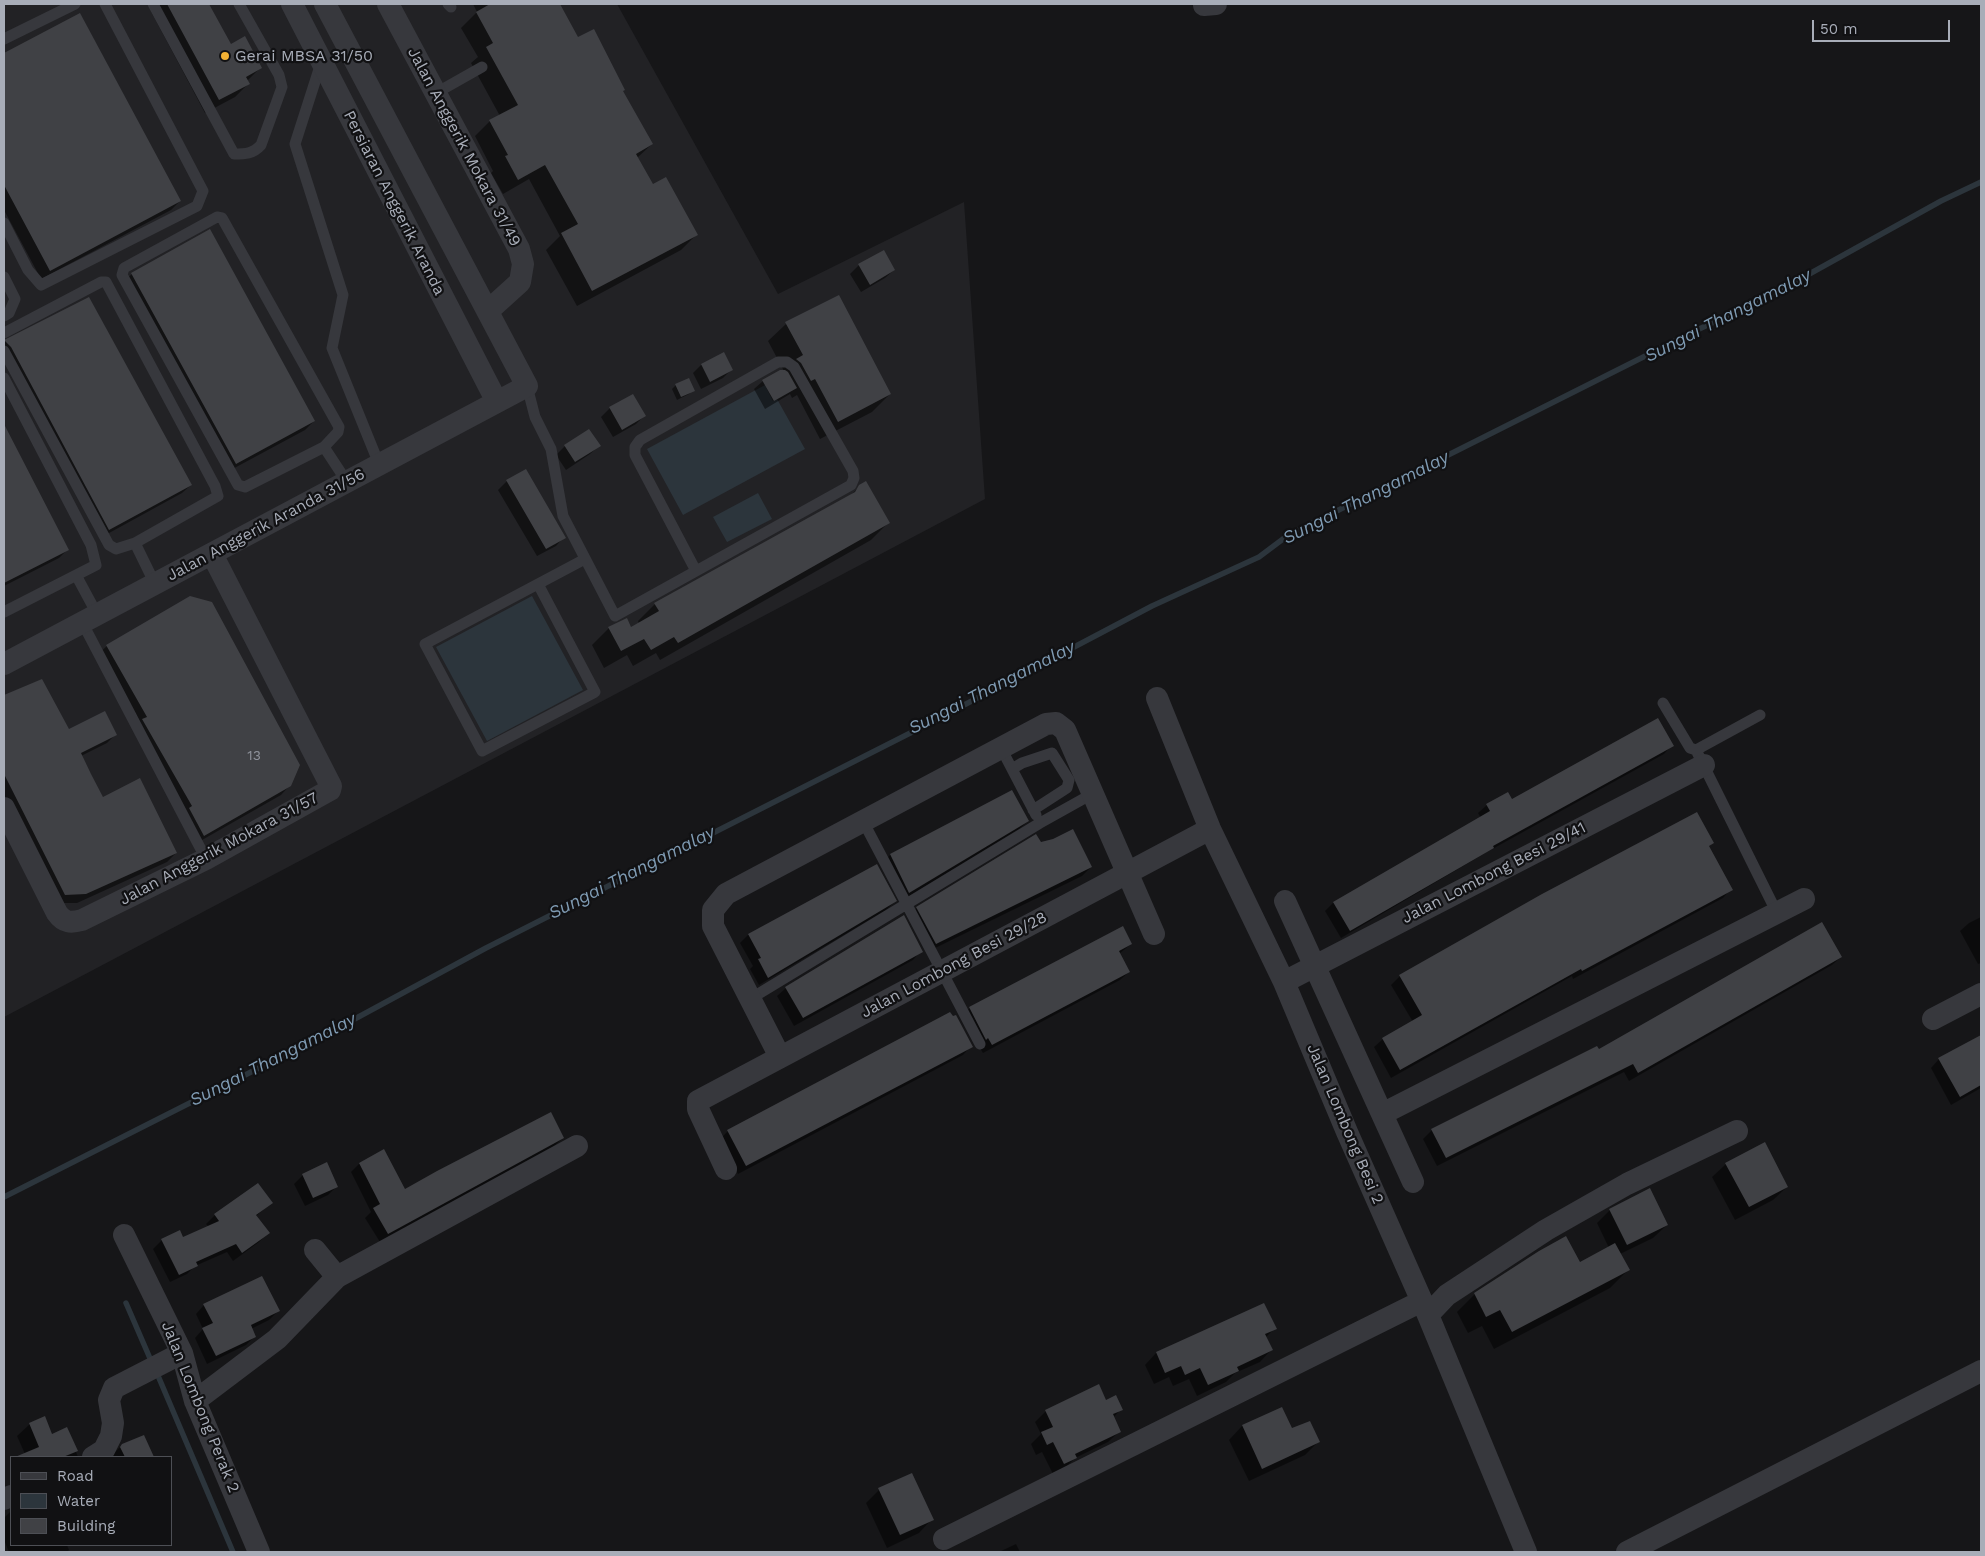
<!DOCTYPE html>
<style>
body{margin:0}
#map{position:relative;width:1985px;height:1556px;overflow:hidden;background:#161618;font-family:"Work Sans",sans-serif}
canvas{display:block}
.frame{position:absolute;inset:0;border:5px solid #a8adb8;pointer-events:none}
.legend{position:absolute;left:10px;top:1456px;width:162px;height:90px;box-sizing:border-box;background:#111113;border:1px solid #4d4f55;margin:0;padding:6px 9px;list-style:none;font-size:15px;color:#a8adb8}
.legend li{display:flex;align-items:center;gap:10px;height:25px}
.legend b{width:25px;border:1px solid #4d4f55}
.scale{position:absolute;left:1812px;top:20px;width:138px;height:22px;box-sizing:border-box;border:2px solid #a8adb8;border-top:0;padding-left:6px;font-size:15px;line-height:18px;white-space:nowrap;color:#a8adb8;-webkit-text-stroke:4px #111113;paint-order:stroke}
</style>
<div id="map">
<canvas width="1985" height="1556"></canvas>
<div class="frame"></div>
<ul class="legend">
<li><b style="height:6px;background:#37383d"></b>Road</li>
<li><b style="height:14px;background:#2c353c"></b>Water</li>
<li><b style="height:14px;background:#404145"></b>Building</li>
</ul>
<div class="scale">50 m</div>
</div>
<script>
const g = document.querySelector('canvas').getContext('2d');
g.lineJoin = 'round';
function fillPath(path, color) { g.fillStyle = color; g.fill(path, 'evenodd'); }
function stroke(path, color, width, dash) { g.strokeStyle = color; g.lineWidth = width; g.lineCap = dash ? 'butt' : 'round'; g.setLineDash(dash || []); g.stroke(path); }
function label(font, color, halo, rows, align = 'center') {
  g.font = font + ' "Work Sans",sans-serif'; g.lineWidth = 4.5; g.setLineDash([]); g.textBaseline = 'middle'; g.strokeStyle = halo; g.fillStyle = color; for (const [text, x, y, turn = 0] of rows) {
    g.save(); g.translate(x, y); g.rotate((+turn || 0) * Math.PI / 180); g.textAlign = isNaN(turn) ? turn : align; if (halo) g.strokeText(text, 0, 0); g.fillText(text, 0, 0); g.restore();
  }
}
fillPath(new Path2D(`
 M4,4H617L778,294L964,202L985,499L4,1017Z`), '#222225');
fillPath(new Path2D(`
 M765,385L773,401L777,399L805,449L683,515L647,449Z
 M758,493L772,519L727,542L713,517Z
 M532,596L583,690L487,741L436,647Z`), '#2c353c');
fillPath(new Path2D(`
 M147,4H208L230,45L260,68L247,81L248,84L235,97L205,113Z
 M473,4H562L560,6L578,39L622,91L652,144L637,158L652,186L696,235L681,250L577,306L546,250L560,236L529,179L503,194L491,173L493,171L475,136L490,121L500,116L471,63L478,57L461,28L477,12Z
 M80,14L180,201L171,210L41,279L4,210V55Z
 M859,265L894,270L885,278L861,292L850,274Z
 M132,274L314,421L305,430L227,472L123,282Z
 M89,298L191,485L182,493L100,538L4,359L5,341Z
 M786,324L890,394L872,412L820,439L797,395L792,398L790,394L765,409L754,389L763,381L784,371L768,341Z
 M701,365L731,370L723,378L701,389L693,373Z
 M676,385L693,390L689,394L677,400L672,389Z
 M610,408L644,416L636,424L613,437L601,417Z
 M4,427L68,549L59,558L4,586Z
 M565,446H599L590,454L566,470L556,455Z
 M525,471L564,537L556,546L537,556L498,490L507,481Z
 M860,486L888,523L871,540L660,660L656,653L633,666L627,655L604,668L592,645L609,628L631,629L639,624L638,621L655,604L851,495Z
 M107,646L290,785L281,795L195,844L98,654Z
 M41,680L69,730L115,735L107,743L81,756L103,798L176,853L167,862L77,903H56L4,799V697Z
 M1672,745L1664,754L1487,852L1341,938L1325,911L1333,903L1481,818L1478,813L1487,805L1512,801Z
 M1012,791L1028,821L1019,829L901,901L882,864L890,855Z
 M1053,841L1091,867L1082,876L927,952L909,916L917,908L1040,844Z
 M1712,843L1708,847L1731,889L1723,898L1573,979L1572,976L1391,1078L1374,1047L1383,1039L1413,1022L1391,985L1400,976Z
 M895,901L886,910L759,985L750,969L753,966L740,943L748,935Z
 M1981,917V963L1978,964L1960,931L1969,923Z
 M1131,944L1119,954L1129,972L1120,980L983,1053L961,1017L970,1008Z
 M921,951L913,960L794,1026L777,996L786,988Z
 M1841,957L1832,965L1629,1081L1624,1072L1437,1166L1423,1139L1432,1130L1596,1047L1598,1051Z
 M1981,1038V1088L1951,1105L1931,1068L1939,1059Z
 M971,1046L963,1055L738,1174L719,1140L728,1131Z
 M563,1138L554,1146L380,1242L365,1218L371,1212L351,1172L359,1164L384,1151L405,1191Z
 M1726,1164L1787,1187L1773,1200L1735,1220L1712,1177Z
 M303,1175L337,1186L328,1195L305,1206L294,1184Z
 M258,1184L271,1203L256,1216L268,1233L259,1242L233,1261L227,1252L195,1266L187,1274L170,1282L153,1249L162,1240L183,1238L209,1227L206,1224L215,1215Z
 M1610,1210L1667,1225L1653,1238L1620,1254L1628,1270L1610,1288L1494,1349L1482,1326L1468,1333L1457,1312L1475,1294L1539,1252L1579,1264L1609,1248L1597,1223Z
 M204,1305L278,1311L269,1320L251,1329L255,1336L246,1345L207,1364L195,1338L203,1329L196,1314Z
 M1264,1305L1275,1328L1265,1338L1271,1350L1260,1362L1235,1373L1226,1382L1197,1396L1189,1379L1173,1386L1169,1377L1154,1384L1145,1365L1156,1353Z
 M1105,1402L1121,1409L1113,1418L1119,1432L1108,1442L1075,1458L1065,1468L1053,1474L1042,1452L1036,1455L1031,1444L1041,1434L1035,1422L1046,1411Z
 M1282,1408L1292,1430L1318,1442L1305,1455L1249,1481L1229,1440L1242,1426Z
 M30,1424L52,1435L67,1429L78,1457H21L25,1454L17,1436Z
 M144,1436L153,1457H113V1454L122,1445Z
 M879,1490L932,1519L919,1533L887,1548L866,1503Z
 M11,1511V1545H67L69,1550L67,1552H9L4,1540V1518Z
 M1016,1544L1020,1552H999Z`), '#0007');
stroke(new Path2D(`
 M4,1197L338,1028L486,948L928,724L1152,606L1259,557L1287,536L1695,331L1775,293L1941,201L1981,182
 M126,1303L152,1363
 M156,1371L233,1552`), '#2c353c', 5.5);
fillPath(new Path2D(`
 M167,4H209L231,44L245,36L262,68L246,77L250,84L219,100Z
 M490,4H560L578,37L594,29L625,90L623,91L653,144L636,154L653,184L666,177L698,235L592,291L561,233L578,224L545,165L518,180L505,156L508,155L489,120L518,105L486,47L493,43L476,12Z
 M80,13L181,201L50,271L4,185V53Z
 M210,229L315,421L236,464L131,273Z
 M884,250L895,270L870,285L858,264Z
 M839,295L891,394L838,422L815,379L811,381L801,363L796,359L803,355L785,322Z
 M89,297L192,485L109,530L11,347L4,340Z
 M724,352L733,370L710,382L701,364Z
 M780,370H785L788,372L797,388L774,401L762,380Z
 M689,378L695,391L681,397L675,384Z
 M633,394L646,416L622,430L609,407Z
 M4,424L69,550L4,583Z
 M589,429L601,446L575,462L564,445Z
 M526,469L566,538L546,549L506,480Z
 M866,481L890,523L678,643L674,637L651,650L644,639L621,651L608,627L627,618L631,627L659,611L654,603L855,492L859,485Z
 M190,596L212,602L300,765L291,786L204,836L189,808L192,806L142,719L147,717L106,645Z
 M42,679L69,729L105,711L117,735L81,753L91,774L103,797L140,778L177,853L86,894L65,895L4,774V695Z
 M1658,718L1674,746L1493,846L1494,848L1350,931L1333,902L1490,811L1486,804L1508,792L1512,799Z
 M1012,790L1029,821L909,893L890,854Z
 M1697,812L1714,843L1709,846L1733,890L1582,971L1581,969L1400,1070L1382,1038L1422,1015L1399,975L1542,894Z
 M1073,829L1092,867L936,944L916,907L1036,834L1041,842L1053,839Z
 M877,864L897,901L768,978L758,959L761,958L748,934Z
 M904,915L923,952L803,1018L785,987Z
 M1822,922L1842,957L1638,1073L1633,1064L1446,1158L1431,1129L1597,1046L1599,1049Z
 M1123,926L1132,944L1119,951L1130,972L992,1045L988,1038L986,1040L969,1007Z
 M950,1012L953,1016L956,1015L973,1047L746,1166L727,1130Z
 M1981,1035V1085L1960,1097L1938,1058Z
 M551,1112L564,1138L388,1234L373,1208L380,1204L359,1163L384,1149L405,1189L437,1171Z
 M1765,1142L1788,1187L1749,1207L1725,1163Z
 M327,1162L338,1187L313,1198L302,1174Z
 M258,1183L273,1203L256,1215L270,1233L242,1253L236,1244L196,1262L198,1266L179,1275L161,1239L180,1230L183,1237L219,1221L214,1214Z
 M1650,1188L1668,1225L1627,1245L1609,1209Z
 M1566,1236L1580,1262L1615,1243L1630,1270L1512,1332L1500,1310L1486,1317L1474,1293L1539,1251Z
 M262,1276L280,1311L251,1325L256,1337L216,1356L202,1328L213,1323L203,1304Z
 M1264,1303L1277,1329L1265,1334L1273,1350L1237,1367L1239,1371L1208,1385L1200,1368L1185,1375L1181,1366L1165,1373L1156,1352Z
 M1099,1384L1106,1400L1116,1395L1123,1410L1113,1414L1121,1432L1075,1454L1077,1458L1064,1464L1053,1442L1047,1445L1041,1432L1053,1427L1045,1410Z
 M1282,1407L1292,1428L1310,1421L1320,1442L1262,1469L1242,1425Z
 M45,1416L52,1434L67,1427L78,1451L63,1457H15L39,1447L29,1423Z
 M144,1435L154,1457H125L120,1447L122,1444Z
 M912,1473L934,1520L900,1535L878,1488Z`), '#404145');
stroke(new Path2D(`
 M153,4L234,154C245,154 253,154 261,145L282,87L279,75L239,4
 M448,4L451,7
 M4,39L75,4
 M321,63L295,144L343,295L332,348L379,464
 M436,93L482,67
 M217,217L222,218L339,427L338,432L324,447L245,487L238,485L122,275L124,268Z
 M4,223L28,270L41,285L197,206L203,191L105,4
 M4,277L15,299L9,313L4,316
 M4,333L101,282H106L215,486L218,496L135,543L116,549L109,545L4,351
 M4,378L91,545L96,565L4,612
 M527,386L535,417L551,449L563,516L615,616L851,485L854,478L853,471L794,367L787,362H778L640,440L635,447V455L696,571
 M324,447L347,482
 M135,543L155,584
 M76,575L97,614
 M538,584L595,692L482,751L425,644L585,559
 M82,622L206,859
 M1663,703L1690,748L1696,750
 M1760,715L1696,750L1777,913
 M1001,748L1036,815
 M1012,769L1022,763L1052,753L1069,780L1067,788L1033,810
 M863,821L980,1044
 M750,999L1040,823L1092,794`), '#37383d', 11);
stroke(new Path2D(`
 M292,4L497,402
 M388,4L519,249L523,264L520,282L488,311
 M1204,5L1216,4
 M4,664L527,386L325,4
 M1157,698L1210,829L1284,982L1347,1132L1428,1315L1526,1552
 M4,808L57,913C64,923 71,923 82,920L206,859L330,790L331,786L212,554
 M1285,901L1413,1182
 M1284,982L1704,765
 M1933,1019L1981,994
 M780,1057L713,926V910L726,894L1046,724L1056,723L1065,730L1154,934
 M1382,1114L1804,899
 M726,1169L698,1109V1101L1210,829
 M124,1235L182,1353L195,1401L259,1552
 M337,1277L577,1146
 M1428,1315L1447,1295L1546,1230L1627,1184L1737,1131
 M195,1401L277,1339L337,1277L315,1250
 M93,1457L104,1450L111,1436L113,1423L109,1400L114,1388L182,1353
 M4,1499L11,1496
 M944,1539L1422,1301
 M1627,1552L1981,1371`), '#37383d', 22);
for (const [x, y, r, color] of [
 [225,56,5,"#f2b134"]
]) { const dot = new Path2D(); dot.arc(x, y, r, 0, 2 * Math.PI); g.fillStyle = color; g.fill(dot); stroke(dot, '#111113', 2); }
label('14px', '#8e929b', null, [
 ["13",254,756]
]);
label('16px', '#a8adb8', '#111113', [
 ["Gerai MBSA 31/50",235,56]
], 'left');
label('16px', '#a8adb8', '#111113', [
 ["Jalan Anggerik Mokara 31/49",464,147,62],
 ["Persiaran Anggerik Aranda",394,203,63],
 ["Jalan Anggerik Aranda 31/56",266,525,-28],
 ["Jalan Anggerik Mokara 31/57",219,849,-28],
 ["Jalan Lombong Besi 29/41",1494,873,-27],
 ["Jalan Lombong Besi 29/28",954,965,-28],
 ["Jalan Lombong Besi 2",1345,1124,67],
 ["Jalan Lombong Perak 2",200,1407,68]
]);
label('italic 18px', '#7f9bb3', '#111113', [
 ["Sungai Thangamalay",1728,316,-27],
 ["Sungai Thangamalay",1366,498,-27],
 ["Sungai Thangamalay",992,688,-27],
 ["Sungai Thangamalay",632,873,-27],
 ["Sungai Thangamalay",273,1060,-27]
]);
</script>
